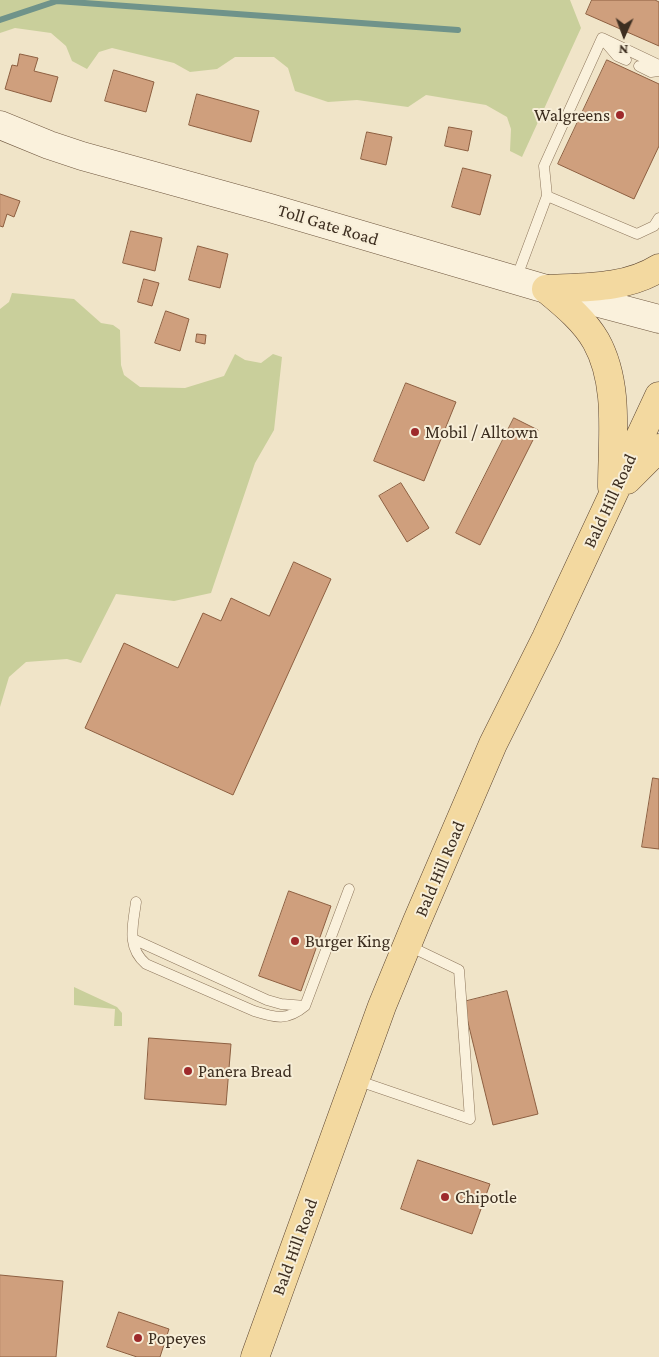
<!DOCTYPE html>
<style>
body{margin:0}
#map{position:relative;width:659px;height:1357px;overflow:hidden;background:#f0e4c8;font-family:"Crimson Pro",serif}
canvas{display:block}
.north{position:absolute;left:599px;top:10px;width:50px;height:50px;-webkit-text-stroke:4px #f7eed8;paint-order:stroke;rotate:182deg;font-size:14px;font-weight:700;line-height:20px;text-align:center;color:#3d2e20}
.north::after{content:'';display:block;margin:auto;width:18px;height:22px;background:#3d2e20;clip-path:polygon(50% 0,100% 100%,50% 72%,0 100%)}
</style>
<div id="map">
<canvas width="659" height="1357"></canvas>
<div class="north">N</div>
</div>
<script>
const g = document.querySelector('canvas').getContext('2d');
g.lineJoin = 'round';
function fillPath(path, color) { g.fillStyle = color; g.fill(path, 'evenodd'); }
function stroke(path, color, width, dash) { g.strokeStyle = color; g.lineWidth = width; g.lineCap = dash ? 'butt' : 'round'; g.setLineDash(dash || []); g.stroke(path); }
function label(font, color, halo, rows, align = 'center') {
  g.font = font + ' "Crimson Pro",serif'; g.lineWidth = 4; g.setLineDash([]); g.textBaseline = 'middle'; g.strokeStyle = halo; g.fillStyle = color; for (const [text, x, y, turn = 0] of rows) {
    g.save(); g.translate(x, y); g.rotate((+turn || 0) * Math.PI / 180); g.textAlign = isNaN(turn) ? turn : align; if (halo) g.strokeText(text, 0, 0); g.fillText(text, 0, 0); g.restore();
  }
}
fillPath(new Path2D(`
 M0,0H570L581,28L522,157L510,151L511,129L507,117L486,105L426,95L408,107L357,100L328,102L295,91L288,68L274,57H235L217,69L190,72L174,63L112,48L99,52L87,69L72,61L66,46L51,33L15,28L0,33Z
 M12,293L74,299L101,323L113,325L120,330L121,365L124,375L140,387L185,388L224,376L235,354L245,360L261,363L273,354L282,357L274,430L255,463L211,593L174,601L116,594L81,663L67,659L26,662L9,677L0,707V309L9,302Z
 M74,987L117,1007L122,1013V1026H114L115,1009L74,1005Z`), '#c9cf9b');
stroke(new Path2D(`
 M0,20L57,1L458,30`), '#6f938a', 6);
const building = new Path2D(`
 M592,0H655L659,2V46L586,14Z
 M20,54L38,58L34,71L58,77L51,102L5,89L12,65L17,66Z
 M607,60L659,84V146L634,199L558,164Z
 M114,70L154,82L146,112L105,101Z
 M197,94L259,111L251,142L189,125Z
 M449,127L472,131L468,151L445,146Z
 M367,132L392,137L386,165L361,159Z
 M463,168L491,175L480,215L452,207Z
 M0,194L20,201L14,217L7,214L3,227L0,226Z
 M131,231L162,238L155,271L123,263Z
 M198,246L228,254L220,288L189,280Z
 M144,279L159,283L152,306L138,302Z
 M166,311L189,319L180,351L155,343Z
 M197,334L206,335L205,344L196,342Z
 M406,383L456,402L424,481L374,461Z
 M514,418L538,430L480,545L456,533Z
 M401,483L429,528L407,542L379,496Z
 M294,562L331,579L233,795L85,728L124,643L178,668L203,613L221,621L231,598L269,616Z
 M653,778L659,779V849L642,847Z
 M289,891L331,906L301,991L259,976Z
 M507,991L538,1114L493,1125L463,1002Z
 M149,1038L231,1044L226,1105L145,1099Z
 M418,1160L490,1184L472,1234L401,1209Z
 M0,1275L63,1281L56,1357H0Z
 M119,1312L169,1329L160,1357H137L107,1347Z`);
fillPath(building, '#cf9f7d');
stroke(building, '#8d5f41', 1);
const service = new Path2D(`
 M605,42L617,56L626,60
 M639,66L651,72L659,71
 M547,196L544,166L602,38L659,65
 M516,279L547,196L637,234L654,226L659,218
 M136,902C133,925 126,947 146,964L254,1011C276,1018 287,1021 305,1006L349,889
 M133,939L267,1000L281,1004L305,1006
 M356,1080L470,1119L459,970L409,946`);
const secondary = new Path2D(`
 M0,125L49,145L82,156L270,208L546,289L659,319`);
const primary = new Path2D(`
 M546,289C564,304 584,320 596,341C620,384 612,438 612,487
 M546,289C583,287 626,289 659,268
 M627,480L659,448
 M255,1357L382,1006L417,921L493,744L546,638L659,396`);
stroke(service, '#8d765c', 11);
stroke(secondary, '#6f573f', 29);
stroke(primary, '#5b4430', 29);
stroke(service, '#faf1dc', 10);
stroke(secondary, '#faf1dc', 28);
stroke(primary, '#f3d9a0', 28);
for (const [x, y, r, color] of [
 [620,115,5,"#9e2a2b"],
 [415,432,5,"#9e2a2b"],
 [295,941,5,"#9e2a2b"],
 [188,1071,5,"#9e2a2b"],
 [445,1197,5,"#9e2a2b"],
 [138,1338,5,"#9e2a2b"]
]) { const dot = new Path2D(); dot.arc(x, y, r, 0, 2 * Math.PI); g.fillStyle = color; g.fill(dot); stroke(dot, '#f7eed8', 2); }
label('18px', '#3d2e20', '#f7eed8', [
 ["Walgreens",610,115,"right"],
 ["Mobil / Alltown",425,432],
 ["Burger King",305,941],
 ["Panera Bread",198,1071],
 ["Chipotle",455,1197],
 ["Popeyes",148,1338]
], 'left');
label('18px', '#3d2e20', '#f7eed8', [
 ["Toll Gate Road",328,225,17],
 ["Bald Hill Road",610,501,-65],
 ["Bald Hill Road",440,869,-67],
 ["Bald Hill Road",295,1247,-70]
]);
</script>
